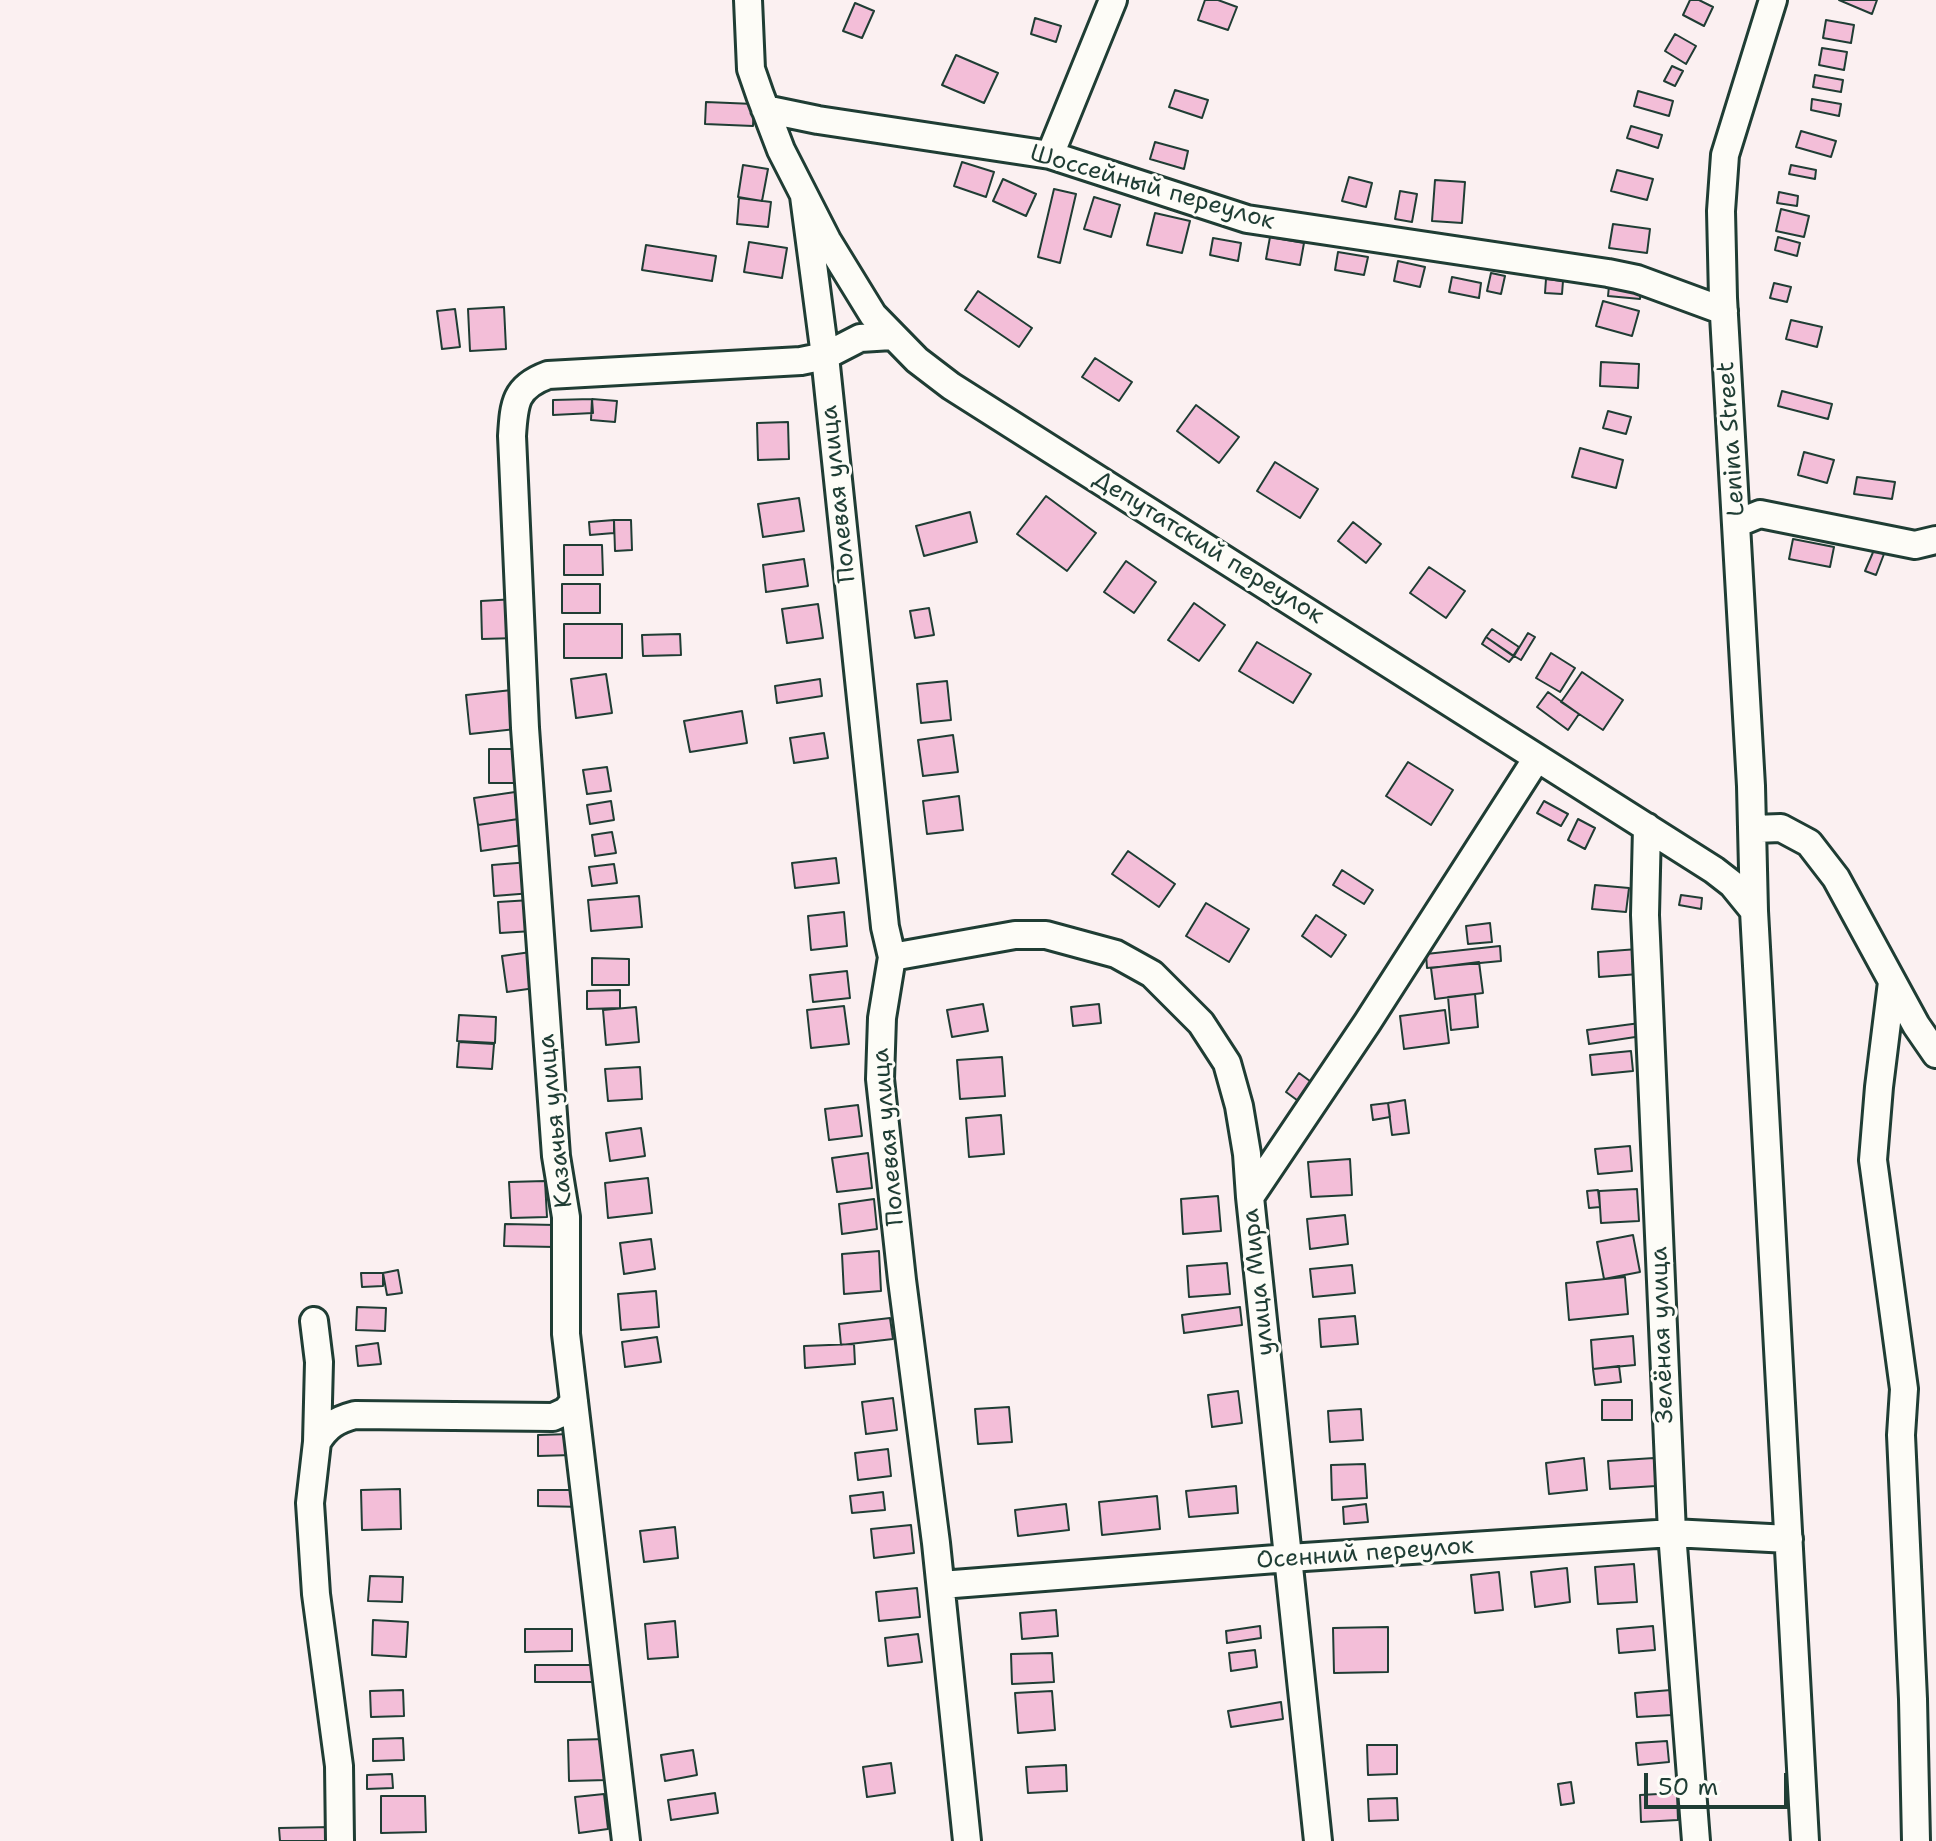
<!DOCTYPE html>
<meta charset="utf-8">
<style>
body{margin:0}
#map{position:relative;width:1936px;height:1841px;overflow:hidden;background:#fbf0f1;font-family:"Shantell Sans",sans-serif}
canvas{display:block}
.scale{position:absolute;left:1644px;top:1773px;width:144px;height:36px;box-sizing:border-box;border:4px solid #1f3d34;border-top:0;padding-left:10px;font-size:24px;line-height:28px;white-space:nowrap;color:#1f3d34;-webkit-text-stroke:6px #fdfcf7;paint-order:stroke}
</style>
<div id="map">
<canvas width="1936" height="1841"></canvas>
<div class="scale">50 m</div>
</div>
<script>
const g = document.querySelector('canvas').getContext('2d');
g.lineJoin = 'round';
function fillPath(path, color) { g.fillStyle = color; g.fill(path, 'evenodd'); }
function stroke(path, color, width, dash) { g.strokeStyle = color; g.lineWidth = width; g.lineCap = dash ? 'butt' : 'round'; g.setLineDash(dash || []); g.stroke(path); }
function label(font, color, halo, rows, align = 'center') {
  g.font = font + ' "Shantell Sans",sans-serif'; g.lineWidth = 6; g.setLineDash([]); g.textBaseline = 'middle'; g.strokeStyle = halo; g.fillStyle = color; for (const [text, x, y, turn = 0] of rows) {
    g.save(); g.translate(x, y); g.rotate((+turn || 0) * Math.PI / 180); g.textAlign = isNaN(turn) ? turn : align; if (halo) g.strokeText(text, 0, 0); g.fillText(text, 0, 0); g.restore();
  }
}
const building = new Path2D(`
 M1205,0H1218L1237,7L1228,30L1198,20Z
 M1690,0H1699L1713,7L1704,26L1683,15Z
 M1839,0H1877L1872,14Z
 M855,3L874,11L862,38L843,31Z
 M1035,18L1061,26L1056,42L1031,34Z
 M1826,20L1854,25L1851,43L1823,38Z
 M1675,34L1696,46L1686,64L1665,51Z
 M1822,48L1847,52L1844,70L1819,65Z
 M956,55L998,73L984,103L942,85Z
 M1672,66L1683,71L1675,86L1664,81Z
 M1815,75L1843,80L1841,92L1813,87Z
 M1175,90L1208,100L1202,118L1169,107Z
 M1638,91L1673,101L1669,116L1634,106Z
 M1812,99L1841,104L1839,116L1811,110Z
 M706,102L754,104L753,126L705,124Z
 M1631,126L1662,135L1658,148L1627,138Z
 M1801,131L1836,141L1831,157L1796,147Z
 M1155,142L1188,151L1184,169L1150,159Z
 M962,162L994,172L986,197L954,186Z
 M743,165L768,169L762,201L738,197Z
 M1791,165L1816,170L1815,179L1789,174Z
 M1617,170L1653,179L1647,200L1611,191Z
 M1349,177L1372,183L1366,207L1342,201Z
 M1003,179L1036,194L1026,216L993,201Z
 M1435,180L1465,182L1462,223L1432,221Z
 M1054,189L1076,194L1060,263L1038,257Z
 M1400,191L1417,194L1412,222L1395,219Z
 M1779,192L1798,196L1797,206L1777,203Z
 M1094,197L1120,205L1111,237L1084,229Z
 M739,198L771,202L768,227L737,224Z
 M1781,209L1809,216L1804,237L1776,231Z
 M1155,213L1190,221L1182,253L1147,245Z
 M1613,224L1650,229L1647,253L1609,248Z
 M1270,237L1304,243L1300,265L1266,259Z
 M1778,237L1800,243L1797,256L1775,250Z
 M1213,238L1241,243L1238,261L1210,255Z
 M749,242L787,248L782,278L744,272Z
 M646,245L716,256L712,281L642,270Z
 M1338,252L1368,257L1364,275L1335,270Z
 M1398,261L1425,267L1420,287L1394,281Z
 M1491,273L1505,276L1501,294L1487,291Z
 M1452,277L1481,283L1479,298L1449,292Z
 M1546,279L1563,281L1562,294L1545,293Z
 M1774,283L1791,287L1787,302L1770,298Z
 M1609,286L1641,289L1640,299L1608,296Z
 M978,291L1032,328L1019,347L965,310Z
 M1603,301L1639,311L1632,336L1596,326Z
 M504,307L506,349L470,351L468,309Z
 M455,309L460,347L442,349L437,311Z
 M1791,320L1822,327L1817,347L1786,339Z
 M1095,358L1132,382L1119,401L1082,377Z
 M1601,362L1639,364L1638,388L1600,386Z
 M1782,391L1832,404L1828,419L1778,406Z
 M592,399L593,413L553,415V400Z
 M592,399L617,401L615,422L591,420Z
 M1196,405L1239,437L1219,463L1177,431Z
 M1608,411L1631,417L1626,434L1603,428Z
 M788,422L789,459L758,460L757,423Z
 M1580,448L1623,460L1616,488L1572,477Z
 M1804,452L1834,460L1827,483L1798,475Z
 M1275,462L1318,489L1300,518L1257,491Z
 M1857,477L1895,482L1892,499L1854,494Z
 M1046,496L1096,533L1067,571L1017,534Z
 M799,498L804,531L763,537L758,504Z
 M970,512L977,542L924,556L916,526Z
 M614,520V533L590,535L589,522Z
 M614,520H631L632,550L615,551Z
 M1353,522L1381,544L1366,563L1338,541Z
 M1793,539L1834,547L1830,567L1789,559Z
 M564,545H602L603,575H564Z
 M1874,550L1884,554L1876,575L1865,571Z
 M804,559L808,586L766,592L763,565Z
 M1126,561L1156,582L1134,613L1104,592Z
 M1429,567L1465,591L1446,618L1410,593Z
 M562,584H600V613H562Z
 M516,599L517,638L482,639L481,601Z
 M1194,603L1225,625L1199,661L1168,640Z
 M818,604L823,638L787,643L782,609Z
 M929,608L934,635L915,638L910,611Z
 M564,624H622V658H564Z
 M1492,629L1519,647L1513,656L1486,637Z
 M1528,633L1535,637L1521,660L1514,656Z
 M680,634L681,655L643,656L642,635Z
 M1486,637L1514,656L1509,662L1482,644Z
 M1257,642L1311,674L1293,703L1239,671Z
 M1551,653L1575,668L1560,692L1536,678Z
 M1582,672L1623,700L1603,730L1561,702Z
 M606,674L612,713L576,718L571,679Z
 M820,679L822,696L777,703L775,686Z
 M947,681L951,720L921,723L917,684Z
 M521,689L525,728L470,734L466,695Z
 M1548,692L1579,714L1568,730L1537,707Z
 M742,711L747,743L690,752L684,721Z
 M824,733L828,758L794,763L790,738Z
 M953,735L958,772L923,776L918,740Z
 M489,749H519V783H489Z
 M1408,762L1453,790L1431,825L1386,796Z
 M607,767L611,791L587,794L583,770Z
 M522,791L525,818L478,825L474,798Z
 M959,796L963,830L927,834L923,801Z
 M611,801L614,820L590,824L587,805Z
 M1544,801L1568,814L1561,826L1537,813Z
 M525,818L529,844L481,851L478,825Z
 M1578,819L1595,828L1585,849L1568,840Z
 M612,832L616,853L595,856L592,835Z
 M1128,851L1175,884L1159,907L1112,874Z
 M836,858L839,883L795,888L792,863Z
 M530,862L532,893L494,896L492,865Z
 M614,864L617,883L592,886L589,867Z
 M1342,870L1373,890L1364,904L1333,885Z
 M1595,885L1629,888L1626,912L1592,909Z
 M1681,895L1702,898L1701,909L1679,905Z
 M639,896L642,927L591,931L588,900Z
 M531,900L533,931L500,933L498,902Z
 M1206,903L1249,929L1229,962L1186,936Z
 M844,912L847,946L811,950L808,916Z
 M1316,915L1346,935L1331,957L1302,936Z
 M1490,923L1492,942L1468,944L1466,926Z
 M1500,946L1501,961L1427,968L1426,954Z
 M1638,949L1639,974L1599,977L1598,952Z
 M531,952L535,988L507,992L502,956Z
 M592,958L629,959V985H592Z
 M1479,962L1483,993L1435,999L1431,968Z
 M847,971L850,998L813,1002L810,975Z
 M620,990V1008L587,1009V991Z
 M1475,994L1478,1027L1451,1030L1448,997Z
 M983,1004L988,1031L952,1037L947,1010Z
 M1099,1004L1101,1023L1073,1026L1071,1007Z
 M844,1006L849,1044L811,1048L807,1010Z
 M636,1007L639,1042L606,1045L603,1010Z
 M1445,1010L1449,1043L1404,1049L1400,1016Z
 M459,1015L496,1017L495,1043L457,1041Z
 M1640,1023L1642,1036L1589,1044L1587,1030Z
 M459,1042L494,1044L492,1069L457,1067Z
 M1631,1051L1633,1071L1592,1075L1590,1055Z
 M1002,1057L1005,1096L960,1099L957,1060Z
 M640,1067L642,1099L608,1101L605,1069Z
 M1299,1073L1314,1084L1301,1103L1286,1092Z
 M1405,1100L1409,1133L1392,1135L1388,1103Z
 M1388,1103L1390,1117L1373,1120L1371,1105Z
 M858,1105L862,1136L829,1140L825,1109Z
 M1001,1115L1004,1154L969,1157L966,1118Z
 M641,1128L645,1156L610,1161L606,1133Z
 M1630,1146L1632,1171L1598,1174L1595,1149Z
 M868,1153L872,1188L837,1192L832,1158Z
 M1350,1159L1352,1195L1311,1197L1308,1162Z
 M648,1178L652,1213L608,1218L605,1183Z
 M545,1181L547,1217L511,1218L509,1182Z
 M1637,1189L1639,1221L1601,1223L1599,1191Z
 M1598,1190L1600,1207L1589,1208L1587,1191Z
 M1218,1196L1221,1231L1183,1234L1181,1199Z
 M874,1199L877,1229L842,1234L839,1204Z
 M1345,1215L1348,1244L1310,1249L1307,1219Z
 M505,1224L556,1225L555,1247L504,1246Z
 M1633,1235L1640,1272L1604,1279L1597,1242Z
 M651,1239L655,1269L624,1274L620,1243Z
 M879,1251L881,1291L844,1294L842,1254Z
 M1227,1263L1230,1294L1189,1297L1187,1266Z
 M1352,1265L1355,1293L1313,1297L1310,1269Z
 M398,1270L402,1293L387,1295L383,1273Z
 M361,1273H383V1286L362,1287Z
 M1625,1277L1628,1314L1569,1320L1566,1283Z
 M656,1291L659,1327L621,1330L618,1294Z
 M357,1307L386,1308L385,1331L356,1330Z
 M1240,1307L1242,1325L1184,1333L1182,1315Z
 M1355,1316L1358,1344L1321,1347L1319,1319Z
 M890,1318L893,1339L841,1345L839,1324Z
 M1633,1336L1635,1365L1593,1369L1591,1340Z
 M657,1337L661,1362L625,1367L622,1342Z
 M378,1343L381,1364L358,1366L356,1346Z
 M854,1344L855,1364L805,1368L804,1346Z
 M1619,1366L1621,1382L1595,1385L1593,1369Z
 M1238,1391L1242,1423L1212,1427L1208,1395Z
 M893,1398L897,1430L866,1434L862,1402Z
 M1602,1400H1632V1420H1602Z
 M1009,1407L1012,1442L978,1444L975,1409Z
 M1361,1409L1363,1440L1330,1442L1328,1411Z
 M571,1434L572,1455L538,1456V1435Z
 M888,1449L891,1476L858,1480L855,1453Z
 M1584,1458L1587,1490L1549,1494L1546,1463Z
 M1654,1458L1656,1486L1610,1489L1608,1461Z
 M1365,1464L1367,1498L1332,1500L1331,1465Z
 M1236,1486L1238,1513L1189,1517L1186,1491Z
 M400,1489L401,1529L362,1530L361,1490Z
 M538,1490H584V1507L538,1506Z
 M883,1492L885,1510L852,1513L850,1496Z
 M1157,1496L1160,1529L1102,1535L1099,1502Z
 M1066,1504L1069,1530L1018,1536L1015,1510Z
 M1366,1504L1368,1522L1344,1524L1343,1507Z
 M911,1525L914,1553L874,1558L871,1529Z
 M675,1527L678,1558L644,1562L640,1531Z
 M1634,1564L1637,1602L1598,1604L1595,1567Z
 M1567,1568L1570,1602L1535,1607L1531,1572Z
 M1499,1572L1503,1610L1475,1613L1471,1575Z
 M370,1576L403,1577L402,1602L368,1601Z
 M917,1588L920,1617L879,1621L876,1592Z
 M1056,1610L1058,1636L1022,1639L1020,1613Z
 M373,1620L408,1622L406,1657L372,1655Z
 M675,1621L678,1657L648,1659L645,1624Z
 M1260,1626L1261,1638L1227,1643L1226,1631Z
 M1653,1626L1655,1650L1619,1653L1617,1629Z
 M1388,1627V1672L1334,1673L1333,1628Z
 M525,1629H572V1651L525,1652Z
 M918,1634L922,1662L888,1666L885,1638Z
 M1255,1650L1257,1667L1231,1671L1229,1653Z
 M1052,1653L1054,1682L1012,1684L1011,1654Z
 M535,1665H595V1682H535Z
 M403,1690L404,1716L371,1717L370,1691Z
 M1671,1690L1672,1715L1637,1717L1635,1693Z
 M1052,1691L1055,1730L1018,1733L1015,1693Z
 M1281,1702L1283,1719L1231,1727L1228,1711Z
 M403,1738L404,1760L373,1761V1739Z
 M606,1739L607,1780L569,1781L568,1740Z
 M1667,1741L1669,1762L1638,1765L1636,1743Z
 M1367,1745H1397V1774L1368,1775Z
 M693,1750L697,1775L665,1781L661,1755Z
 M891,1763L895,1793L867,1797L863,1767Z
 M1066,1765L1067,1791L1028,1793L1026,1767Z
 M392,1774L393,1788L367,1789V1775Z
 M1571,1782L1574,1803L1561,1805L1558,1784Z
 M715,1793L718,1813L671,1820L668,1800Z
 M1677,1793L1678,1820L1641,1822L1640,1795Z
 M604,1794L608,1829L579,1833L575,1797Z
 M381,1796H425L426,1832L381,1833Z
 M1397,1798L1398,1820L1369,1821L1368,1799Z
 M332,1827V1841H280L279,1828Z`);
fillPath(building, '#f3bed8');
stroke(building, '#1f3d34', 2);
const minor = new Path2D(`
 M748,0L751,69L760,95L781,150L827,240L873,315L917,360L951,386L1714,870L1732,884L1754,911
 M1773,0L1725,155L1721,211L1723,298L1751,786L1754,911L1805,1841
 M765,109L818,120L1050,155L1247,219L1608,273L1637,279L1724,311
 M1050,155L1113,0
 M804,196L825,356L885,927L892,957L882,1018L880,1079L902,1280L936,1543L967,1841
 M1738,523L1760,514L1915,545L1936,540
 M1647,827L1645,915L1672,1533L1696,1841
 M1754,829L1781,828L1809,843L1836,878L1916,1025L1936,1054
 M892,957L1015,935H1046L1116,954L1152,974L1201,1023L1227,1063L1239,1106L1247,1154L1250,1197
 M1892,982L1879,1087L1873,1160L1904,1389L1901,1435L1913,1699L1916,1841
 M314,1321L319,1362L317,1442L310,1503L316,1594L339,1766L340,1841
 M317,1442C327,1426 336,1420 355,1415L553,1417L566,1411L574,1401
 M941,1585L1289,1558L1672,1533L1789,1539
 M626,1841L566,1334V1217L556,1156L525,728L512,436C514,403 515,387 548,375L801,361L825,356L860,338L892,336
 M1318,1841L1250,1197L1367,1023L1537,758`);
stroke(minor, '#1f3d34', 32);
stroke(minor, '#fdfcf7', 26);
label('24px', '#1f3d34', '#fdfcf7', [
 ["Шоссейный переулок",1152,188,16],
 ["Lenina Street",1732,439,-94],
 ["Полевая улица",839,494,-96],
 ["Депутатский переулок",1208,548,32],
 ["Казачья улица",556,1121,-96],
 ["Полевая улица",889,1137,-95],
 ["улица Мира",1259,1282,-96],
 ["Зелёная улица",1663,1335,-92],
 ["Осенний переулок",1365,1554,-4]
]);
</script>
